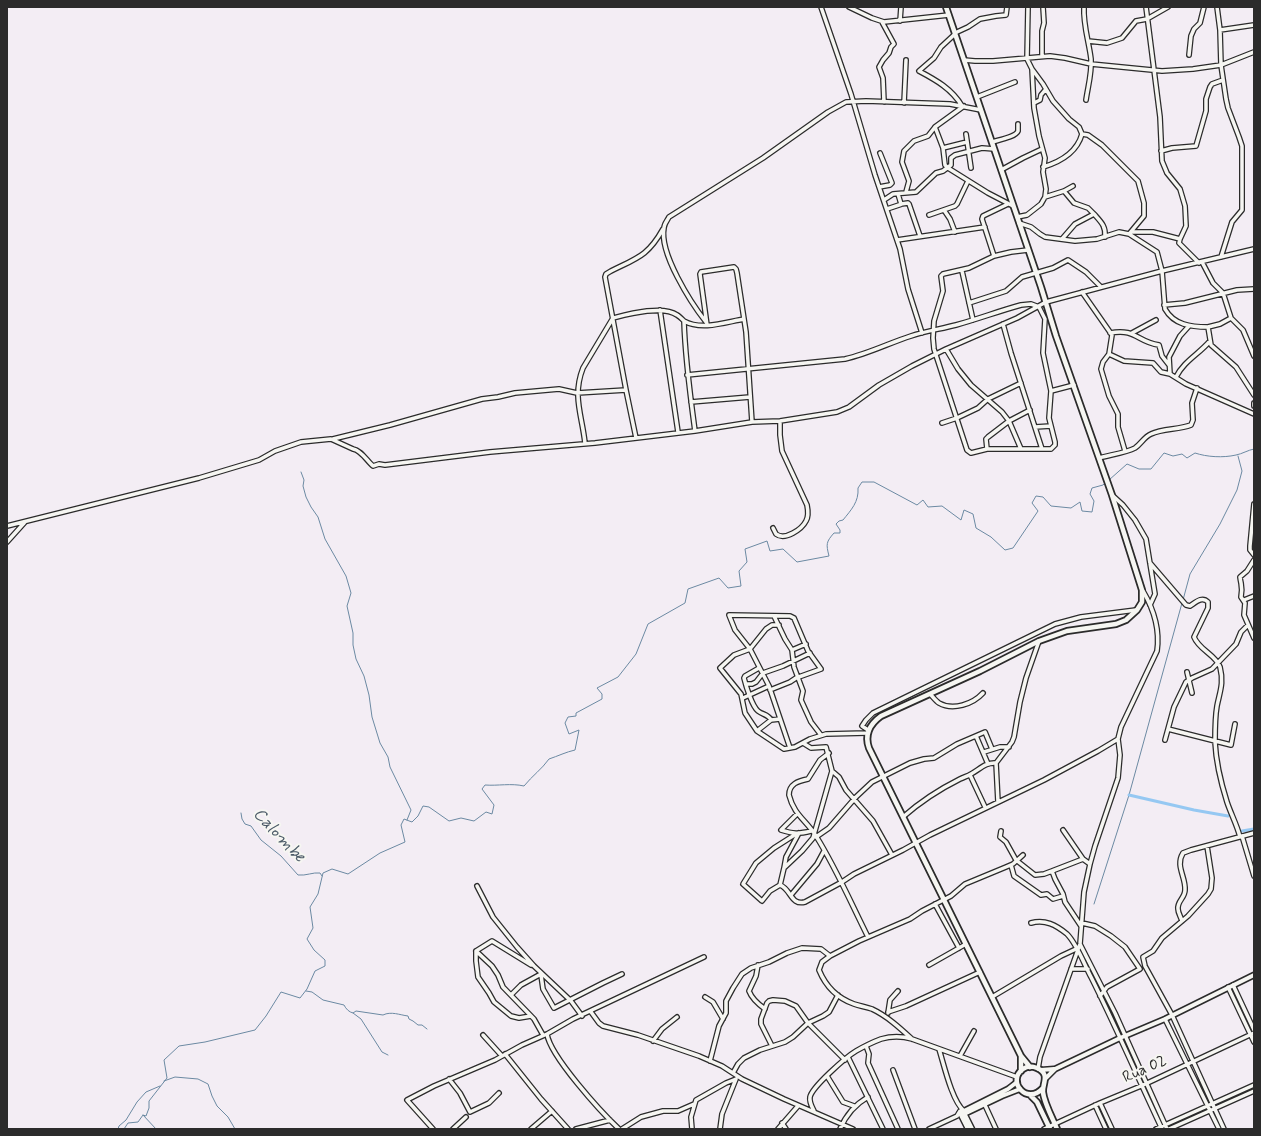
<!DOCTYPE html>
<style>
body{margin:0}
#map{position:relative;width:1261px;height:1136px;overflow:hidden;background:#f3edf4;font-family:Mynerve,sans-serif}
canvas{display:block}
.frame{position:absolute;inset:0;border:8px solid #2b2b2b;pointer-events:none}
</style>
<div id="map">
<canvas width="1261" height="1136"></canvas>
<div class="frame"></div>
</div>
<script>
const g = document.querySelector('canvas').getContext('2d');
g.lineJoin = 'round';
function stroke(path, color, width, dash) { g.strokeStyle = color; g.lineWidth = width; g.lineCap = dash ? 'butt' : 'round'; g.setLineDash(dash || []); g.stroke(path); }
function label(font, color, halo, rows, align = 'center') {
  g.font = font + ' Mynerve,sans-serif'; g.lineWidth = 4; g.setLineDash([]); g.textBaseline = 'middle'; g.strokeStyle = halo; g.fillStyle = color; for (const [text, x, y, turn = 0] of rows) {
    g.save(); g.translate(x, y); g.rotate((+turn || 0) * Math.PI / 180); g.textAlign = isNaN(turn) ? turn : align; if (halo) g.strokeText(text, 0, 0); g.fillText(text, 0, 0); g.restore();
  }
}
stroke(new Path2D(`
 M301,472L304,480L303,486L306,497L311,507L318,517L325,539L346,576L351,593L347,606L353,633V645L356,659L364,676L369,695L372,717L380,743L388,757L390,767L411,810L407,820
 M1109,480L1127,464L1139,469H1151L1164,453L1173,456L1182,454L1187,458L1195,453C1207,457 1223,458 1236,455C1242,454 1248,450 1254,449
 M1183,600L1190,574L1220,524L1237,490L1242,471L1238,456
 M241,813L242,819L245,824L251,826L261,840L281,856L298,875C306,876 313,872 320,873L322,876
 M1094,904L1129,795L1182,603
 M306,991L312,992L323,1000L344,1005C346,1009 349,1012 353,1013L356,1011L383,1015C391,1011 400,1015 408,1016L409,1019L413,1021L418,1025H422L427,1029
 M353,1013L361,1019L382,1052L388,1055
 M164,1081L175,1077L198,1079L208,1084L212,1096L217,1106L228,1117L235,1129
 M143,1115L156,1129
 M118,1129L119,1126L126,1120L137,1102L146,1092L160,1086
 M124,1129L128,1123L138,1122L143,1115L146,1116L149,1108V1101L167,1078L164,1060L179,1046L205,1042L255,1030L266,1016L281,992L300,998L307,989L315,971L325,966V960L314,950L307,939L313,928L310,907L318,894L323,873L332,869L348,874L380,853L405,842L401,825L404,819L412,822L418,816L423,806L429,807L449,821L461,818L474,821L486,812L492,814L494,805L482,789L485,785C498,786 511,783 524,786C532,776 542,769 549,759C558,756 566,752 575,750L579,730L569,734L565,723L568,717L576,716V713L602,699V694L597,688L618,677L636,654L648,624L685,603L688,589L719,578L728,588L741,586L739,571L747,562L745,549L767,541L770,551L783,549L797,562L829,556C826,544 826,542 834,533H840V530L836,524L839,521L843,520C851,510 859,502 858,488L862,482H874L917,505L923,500L928,507L942,506L961,520L964,510L973,514L976,528L991,537L1005,550L1013,548L1038,511L1032,503L1036,496L1043,497L1051,506L1071,508L1080,502L1082,511L1092,512L1094,501L1090,494L1092,488L1103,485L1106,482`), '#6b89a2', 1);
stroke(new Path2D(`
 M1129,795L1194,810L1228,816
 M1242,831L1254,829`), '#95c8f2', 3);
const minor = new Path2D(`
 M821,7L851,94L875,175L900,249L908,289L922,333
 M849,7L872,18L884,22L949,15
 M1084,7C1083,25 1089,42 1091,59C1092,73 1088,86 1086,100
 M1146,7L1160,117L1162,161L1167,173L1180,189L1185,206L1186,226L1180,239
 M1217,7L1220,30L1221,65L1226,99L1228,108L1239,137L1242,146V210L1232,222L1221,257
 M900,21L901,7
 M882,22L894,44L891,47L889,53L883,60L879,67L883,78L884,102
 M1220,30L1254,25
 M955,33L968,27L980,19L996,16L1006,15L1007,7
 M955,34L941,47L934,58L919,71C936,80 952,89 962,106
 M1088,41L1107,43L1122,38L1136,21L1147,19L1168,7
 M1189,55L1191,36L1194,29L1200,23L1204,7
 M1042,56V31L1044,23L1043,7
 M964,60L975,61H993L1050,56L1065,58L1091,64L1162,71L1193,69L1221,65L1254,52
 M1032,69L1043,84L1053,101L1069,119L1079,127L1082,134C1077,152 1060,162 1043,167
 M977,97L1015,82
 M904,103L906,60
 M1034,103L1040,100L1041,95L1046,89
 M935,127L943,148L945,165L948,168L988,193L1013,206
 M966,134L971,168
 M1082,134L1088,135L1102,145L1138,181L1144,203V216L1129,234
 M992,142C998,140 1016,137 1018,131C1018,130 1018,125 1018,124
 M943,148L967,142
 M1161,151L1172,148L1196,146L1206,111V99L1210,87L1212,84L1223,80
 M1001,170L1023,158L1042,149
 M879,187L890,185L892,183L880,153
 M906,192L909,181L902,162L904,151L914,141L928,136L935,127L964,106
 M898,194L901,204L908,203L909,204L920,236
 M1045,197L1064,191L1073,186
 M884,200L893,194L916,192L936,173L943,171L951,165V158L955,155L982,148L994,149
 M1008,204L983,216L982,219L994,256L1011,252L1028,250
 M887,209L902,204
 M944,210L950,219L955,232
 M1094,214C1101,222 1106,226 1105,237
 M929,215L955,206L957,204L968,181
 M1017,217L1027,215L1041,204L1045,197L1046,189L1043,172L1045,158L1039,136L1034,108L1032,69L1027,59L1028,7
 M1019,223L1031,227L1040,234L1045,237L1075,241L1097,239L1119,232L1129,234L1157,252L1162,271L1165,309C1174,325 1191,327 1208,327L1211,345L1236,367L1254,395
 M1131,232H1153L1180,239L1179,243L1199,263
 M1062,239L1075,224L1094,214L1088,208L1074,203L1064,191
 M897,240L985,227
 M1202,262L1213,283L1223,293L1231,318L1243,330L1254,356
 M962,271L973,320
 M1082,292L1112,335L1109,354L1103,362L1101,369L1109,396L1118,414V427L1125,451
 M969,303L1006,291L1022,277L1053,268L1068,260L1086,272L1101,287
 M1164,305L1185,303L1237,290L1254,289
 M660,310L678,432
 M684,321C702,331 726,322 744,319
 M706,322C691,303 659,253 664,228C664,224 667,221 669,217L763,158L828,112L846,102L866,101L950,104L981,110
 M1003,324L1011,353L1042,449
 M707,325L700,274L701,272L734,267L736,269L737,273L746,332L752,422
 M1208,327L1220,324L1231,318
 M1110,333C1136,328 1137,342 1159,345L1162,356L1169,365
 M1132,333L1156,320
 M946,349L958,369L971,385L1002,412L1009,421L1021,449
 M1109,354L1124,361L1153,363L1161,372L1170,374L1186,384L1254,414
 M1170,374L1169,357L1180,336L1189,326
 M687,375L845,359C868,354 889,343 911,336C926,331 941,329 956,325C978,319 999,311 1021,305L1031,304L1039,307L1045,319L1043,353L1051,391L1049,418L1055,442V445L1051,449H987L971,453L967,450L934,349L933,338L934,321L943,291L941,276L943,274L969,268L994,256
 M1176,377C1184,361 1199,354 1210,341
 M626,390L605,277L606,274L611,271C637,258 648,256 663,229
 M1051,391L1074,385
 M691,402L750,397
 M1254,403V406
 M942,423L957,418L978,408L988,399L1021,383
 M1035,427L1051,426
 M333,439L390,425L482,399L498,397L515,393L559,389L577,393L626,390L636,438
 M585,443C582,415 572,396 583,368L613,318C629,314 663,305 677,315C679,316 682,319 684,321C685,358 690,394 695,431
 M987,449L986,439L988,437L1009,421L1030,410
 M1099,458C1109,455 1126,453 1135,448C1141,444 1144,437 1151,434C1163,428 1178,430 1191,425L1193,420L1192,403L1197,388
 M1112,495L1123,505L1135,520L1146,539L1155,594L1150,605
 M1254,504L1250,546V550L1254,555
 M7,526L199,478L259,460L275,451L301,442L331,439L353,449C361,450 367,461 373,466L379,464L385,465L490,452L595,443L695,431L752,422L780,421L837,412L849,407L879,385L912,366L946,349L1017,318L1046,302L1162,271L1254,249
 M773,528C774,530 775,532 776,534C785,541 802,529 806,521C809,516 808,510 807,505L782,451L780,435V421
 M7,542L25,522
 M1254,560L1247,571L1240,577C1241,586 1243,586 1241,597L1245,603L1244,615L1254,638
 M1150,563L1186,605L1190,606C1196,602 1202,596 1208,602V608L1194,637C1199,650 1216,655 1220,667C1224,683 1220,691 1217,706C1215,717 1215,731 1215,742C1216,762 1221,783 1227,802C1231,814 1237,825 1240,837
 M1244,600L1254,596
 M774,616L785,639L792,650L794,667L803,691L801,700L811,722L821,735
 M779,625H772L766,629L750,649L734,655L720,668L741,694L745,713L757,731L784,749L795,747L810,739L826,734L867,733
 M792,650L806,644
 M759,668L745,676L744,678C746,686 752,706 758,711C763,715 768,714 771,720L780,719
 M1187,672L1192,693
 M746,684H752L756,682L763,673L783,666L810,653
 M770,690L790,682L796,678L821,669L808,651L794,618L790,616L729,615L735,630L750,649L769,686L790,748
 M930,694C933,697 936,701 939,703C953,711 973,704 983,693
 M743,698L769,686
 M1168,729L1231,745L1235,724
 M868,730L862,726L866,720L873,713L1055,624L1081,617L1136,610
 M757,731L771,720
 M976,736L988,764
 M1165,740L1174,707L1186,682L1192,678L1212,669L1236,644L1241,632L1248,625
 M803,743L811,748L826,747L832,771L839,777L846,790L873,821L892,855
 M984,752L1000,747H1009
 M829,753L820,760L808,779C798,781 789,784 789,795C794,815 806,820 816,836C836,868 851,903 868,937
 M970,775L985,807
 M998,802L996,763L1012,742L1014,737L1020,702L1026,678L1039,641
 M797,814L781,830C793,834 799,834 811,831
 M903,817C920,802 940,789 960,779C964,777 968,776 971,774C980,769 986,762 996,763
 M1063,830L1083,859L1090,864
 M1001,831L1000,837L1006,842L1016,860L1035,875L1044,874L1052,871L1055,879L1063,894L1065,902L1081,926
 M799,833L786,857L784,868L802,851L813,838L832,771
 M1242,836L1254,876
 M816,837L829,828L856,797L872,782L910,763L924,759L934,758L957,744L985,732L992,749
 M1207,846L1212,878L1211,889L1208,894L1188,916L1162,938L1153,951L1143,957L1145,966L1172,1015L1224,1129
 M1011,865L1014,876L1041,895L1047,894L1053,899L1063,896
 M784,868L780,885L770,891L762,901L743,884L756,863L774,848L796,834
 M1052,871L1083,859
 M780,885C791,889 791,906 805,902L842,882L854,874L903,850L930,835L1044,780L1098,751L1118,739
 M477,886L493,917L517,947L534,966L571,1001L582,1016
 M791,895L817,864L824,851
 M935,904L959,948
 M1182,921C1181,917 1178,913 1178,909C1177,901 1185,898 1185,890C1186,877 1175,866 1183,853L1191,850L1254,833
 M1031,923C1045,919 1056,925 1067,934C1077,944 1084,964 1091,977C1116,1027 1138,1078 1162,1129
 M1082,923L1095,926L1111,936L1125,947L1140,969
 M1080,944L1115,1013L1167,1129
 M476,951L492,966L498,975L503,987L534,1019L543,1035
 M476,951V961L478,977L489,993L494,1002L511,1016L519,1018L531,1016
 M476,951L492,941L531,965
 M758,965L756,976L749,991C752,999 758,1004 765,1009
 M929,965L966,944
 M1071,969H1088
 M541,975L543,989L554,1008L603,983L622,974
 M1233,985L1254,1030
 M1228,987L1254,1042
 M511,995L521,985L541,974
 M1100,996L1107,987L1140,969
 M705,997L713,1002L723,1019
 M992,997L1061,956L1076,949
 M591,1012L599,1023L603,1026L638,1035L699,1056L722,1066L742,1079L784,1099L853,1129
 M888,1012L906,1006L980,972
 M888,1013L890,1000L898,991
 M1165,1019L1219,1129
 M547,1034C550,1056 601,1112 619,1129
 M483,1035L502,1056
 M912,1039C900,1028 887,1016 872,1009C866,1007 860,1006 854,1004C837,998 826,987 819,970L822,962L830,956L859,941L910,919L922,911L951,896L965,884L1006,867L1013,864L1023,855
 M653,1041L662,1029L677,1017
 M772,1046L761,1024V1019L767,1003L769,1001L773,1000L785,1001L796,1006L808,1023L845,1060
 M866,1046L869,1054L868,1063L898,1129
 M939,1049C944,1065 952,1101 964,1111
 M505,1054L541,1099L568,1129
 M960,1056L974,1031
 M848,1057L883,1129
 M710,1061L719,1026L726,1013V1001L733,988L742,974L751,968L769,962L787,953L802,948L821,949L830,956
 M1038,1069L1040,1057L1080,944L1084,892L1090,864L1095,846L1118,778L1120,755L1118,739L1121,727L1157,651C1160,630 1153,608 1143,591
 M893,1070L915,1129
 M733,1073L738,1064L744,1058L760,1050L785,1042L793,1037L808,1023L823,1016L829,1012L838,995
 M827,1076L843,1102L854,1106
 M449,1079L460,1093L470,1112L489,1103L499,1093
 M984,1103L996,1129
 M1100,1103L1112,1129
 M1095,1105L1106,1129
 M814,1111C812,1107 809,1102 810,1097C812,1087 846,1057 856,1051C863,1047 873,1042 881,1039C891,1036 902,1036 912,1039L1017,1077
 M782,1123L786,1129
 M433,1129L407,1100L434,1086L495,1060L522,1045L547,1034L573,1019L704,957
 M453,1129L466,1117
 M531,1129L552,1111
 M576,1129L610,1120
 M622,1129L641,1117L663,1111H678L694,1104
 M692,1129L691,1117L696,1100L726,1083L736,1079
 M720,1129L722,1114L736,1079
 M778,1129L798,1106
 M840,1129C846,1115 854,1105 868,1097
 M929,1129L957,1116L960,1111
 M1044,1129L1100,1103L1141,1086L1254,1033
 M1156,1129L1254,1085
 M1169,1129L1254,1091`);
const tertiary = new Path2D(`
 M1041,1070L1054,1069
 M1045,1079L1055,1069L1120,1038L1165,1019L1254,975
 M964,1113L972,1129
 M962,1115L1002,1096L1020,1089
 M968,1129L960,1113L1008,1089L1017,1082`);
const secondary = new Path2D(`
 M946,7L1041,287L1056,336L1112,495L1142,590V602L1137,610L1126,620L1116,624L1067,631L1039,641L980,671L881,716C870,724 864,734 869,748L1021,1056L1030,1067
 M1021,1071V1056
 M1043,1088C1027,1106 1006,1081 1023,1069C1027,1066 1032,1066 1037,1068C1051,1074 1042,1084 1043,1092C1044,1103 1053,1119 1057,1129
 M1030,1095L1037,1102L1050,1129`);
stroke(minor, '#2b2b2b', 6);
stroke(tertiary, '#2b2b2b', 7);
stroke(secondary, '#2b2b2b', 8);
stroke(minor, '#f6f6f2', 3.5);
stroke(tertiary, '#f6f6f2', 4);
stroke(secondary, '#f6f6f2', 4.5);
label('16px', '#2b2b2b', '#f6f6f2', [
 ["Rua 02",1145,1070,-24]
]);
label('italic 17px', '#4b5a67', '#f6f6f2', [
 ["Calombe",278,836,47]
]);
</script>
